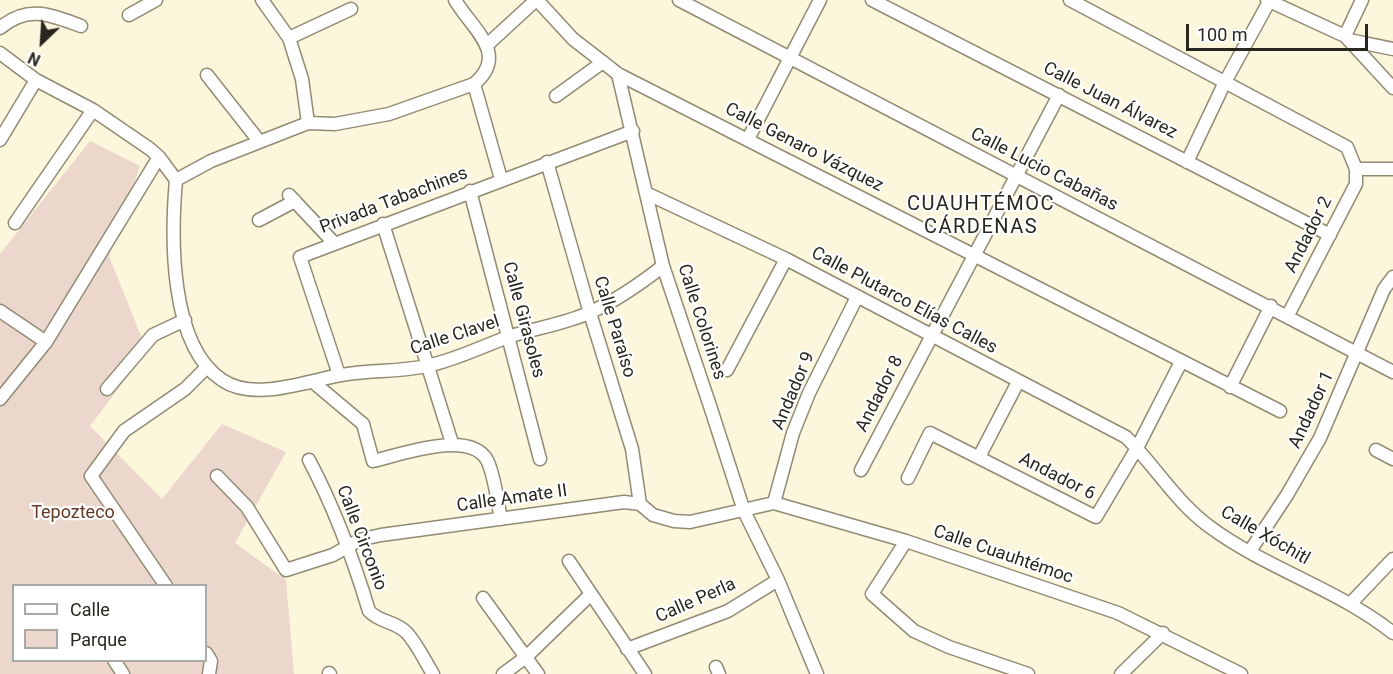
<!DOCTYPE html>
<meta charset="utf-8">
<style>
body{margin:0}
#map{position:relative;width:1393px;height:674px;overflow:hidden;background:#fcf6dc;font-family:Roboto,sans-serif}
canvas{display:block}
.legend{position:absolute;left:12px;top:584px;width:195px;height:78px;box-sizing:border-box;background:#fff;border:2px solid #a9a9a5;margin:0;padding:8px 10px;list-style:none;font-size:18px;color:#29271d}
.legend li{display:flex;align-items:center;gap:12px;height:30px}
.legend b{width:30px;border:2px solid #a9a9a5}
.north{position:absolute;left:12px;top:12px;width:60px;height:60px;-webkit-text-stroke:4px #fff;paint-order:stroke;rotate:205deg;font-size:16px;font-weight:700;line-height:24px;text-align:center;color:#29271d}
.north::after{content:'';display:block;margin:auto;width:21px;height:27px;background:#29271d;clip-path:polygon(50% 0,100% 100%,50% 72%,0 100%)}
.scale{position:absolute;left:1186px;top:24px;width:182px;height:27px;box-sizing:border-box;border:3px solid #29271d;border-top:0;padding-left:8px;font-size:18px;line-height:21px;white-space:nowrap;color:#29271d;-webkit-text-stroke:4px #fff;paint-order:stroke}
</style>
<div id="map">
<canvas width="1393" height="674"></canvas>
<ul class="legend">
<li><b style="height:8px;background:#fff"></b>Calle</li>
<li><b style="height:16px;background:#ecd7cd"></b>Parque</li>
</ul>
<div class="north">N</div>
<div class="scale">100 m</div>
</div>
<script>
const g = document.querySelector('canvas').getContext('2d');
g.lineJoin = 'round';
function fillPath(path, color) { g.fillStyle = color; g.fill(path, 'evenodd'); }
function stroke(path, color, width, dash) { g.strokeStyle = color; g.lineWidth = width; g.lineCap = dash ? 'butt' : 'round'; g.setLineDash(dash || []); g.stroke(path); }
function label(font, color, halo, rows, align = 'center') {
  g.font = font + ' Roboto,sans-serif'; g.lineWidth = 4.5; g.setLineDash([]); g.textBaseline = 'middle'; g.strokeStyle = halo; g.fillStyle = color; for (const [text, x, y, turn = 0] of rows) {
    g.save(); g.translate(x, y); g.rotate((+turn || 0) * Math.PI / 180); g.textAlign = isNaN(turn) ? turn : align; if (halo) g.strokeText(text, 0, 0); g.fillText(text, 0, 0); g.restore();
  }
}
fillPath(new Path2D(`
 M90,141L140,166L109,256L147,351L90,426L162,499L222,424L286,452L235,543L286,580L294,674H0V254ZM14,586H206V660H14Z`), '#ecd7cd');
const street = new Path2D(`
 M262,0L289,38L302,79L308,123
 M537,0L573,39L618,74L1280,411
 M679,0L1393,372
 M872,0L1330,235
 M1070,0L1347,147L1356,169V184L1288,315
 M1267,0L1345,36L1393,88
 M129,15L156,0
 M0,28C28,4 51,15 81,26
 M1345,36L1362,0
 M289,38L351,9
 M1349,40L1393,49
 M487,45L536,0
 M0,53L36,80L93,110L150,149L159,157L176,180
 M618,74L663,266L710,406L744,511L778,580L817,674
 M207,75L259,141
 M474,84L501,179
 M556,96L603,62
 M748,139L820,0
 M0,140L36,80
 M547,162L590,313L632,449L640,504
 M1187,162L1225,82L1270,0
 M1356,169H1393
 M176,180C171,236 169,345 222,380C254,402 306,381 341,375C370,370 398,372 427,366C455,360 481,347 508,337C535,328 565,324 591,312C617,300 640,284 663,266
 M176,180L211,161L308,123L335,124L389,114L474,84C510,54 472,29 455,0
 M470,191L540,459
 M648,194L786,259L1126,437C1155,466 1176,502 1210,527C1267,569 1338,589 1393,633
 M289,195L334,243
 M259,220L295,201
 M15,223L93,110
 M383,224L452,443
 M0,311L46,342
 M727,370L786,259
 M339,375L300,257L633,131
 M313,382L363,424L373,461C400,455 469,429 487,460C495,476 497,501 501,519
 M1230,387L1271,306
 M107,389L153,335L185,320
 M0,399L46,342L159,157
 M1376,450L1393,459
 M979,457L1018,382
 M309,460C335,509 353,558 369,611C380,623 396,621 407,633C417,644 425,661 433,674
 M861,470L1059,95
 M217,476L247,507L286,570L333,555L359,540L381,535L624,502L640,504L653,515L674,521L690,522L774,503L906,541L1118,613L1241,674
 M908,478L930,433L1096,517L1137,448L1181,362
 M774,503L793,433L809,393L857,297
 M906,541L872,594L914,631L949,647L1028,674
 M1250,551L1287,495L1320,438L1384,289L1393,277
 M569,561L645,674
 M166,586L91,476L124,431L185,389L207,367
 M483,598L538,674
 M1350,604L1393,559
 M627,649L728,611L778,580
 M206,653L211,661L209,674
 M114,660L123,674
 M716,667L719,674
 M329,673L330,674
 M503,674L526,657L590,595
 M1121,674L1163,633`);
stroke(street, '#918b74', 15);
stroke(street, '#fff', 12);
label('18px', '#29271d', '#fff', [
 ["Calle Juan Álvarez",1110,101,27],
 ["Calle Genaro Vázquez",804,148,27],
 ["Calle Lucio Cabañas",1044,170,27],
 ["Privada Tabachines",394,201,-21],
 ["Andador 2",1309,235,-63],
 ["Calle Plutarco Elías Calles",904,301,28],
 ["Calle Girasoles",523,320,75],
 ["Calle Colorines",701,322,72],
 ["Calle Paraíso",614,327,73],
 ["Calle Clavel",455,336,-18],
 ["Andador 9",794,391,-67],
 ["Andador 8",880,394,-63],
 ["Andador 1",1312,410,-65],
 ["Andador 6",1057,477,27],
 ["Calle Amate II",512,499,-8],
 ["Calle Xóchitl",1265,536,30],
 ["Calle Circonio",361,538,69],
 ["Calle Cuauhtémoc",1003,555,19],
 ["Calle Perla",696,601,-24]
]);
label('18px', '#673a24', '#fff', [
 ["Tepozteco",73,513]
]);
g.letterSpacing = '1.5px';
label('20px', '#29271d', '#fff', [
 ["CUAUHTÉMOC",981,205],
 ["CÁRDENAS",981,228]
]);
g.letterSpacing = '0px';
</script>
